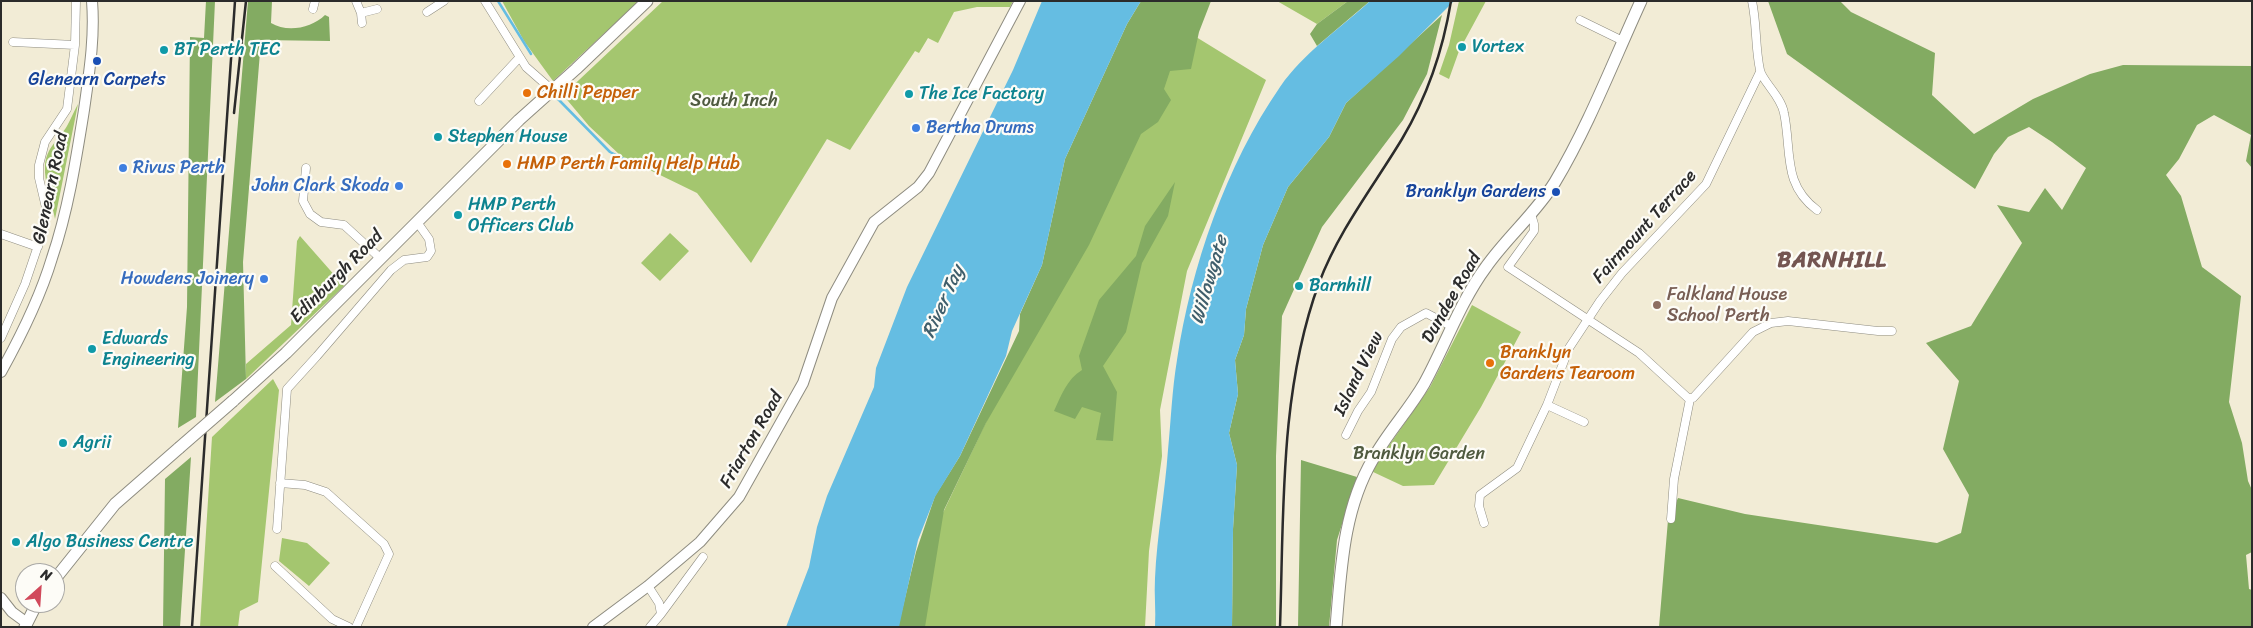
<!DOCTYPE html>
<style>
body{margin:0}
#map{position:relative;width:2253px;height:628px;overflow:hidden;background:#f2ecd6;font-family:Sriracha,sans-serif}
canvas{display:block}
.frame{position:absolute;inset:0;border:2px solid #2b2b2b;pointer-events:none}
.north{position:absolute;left:15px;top:563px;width:50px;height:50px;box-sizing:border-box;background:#fdfcf7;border:1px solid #a9a8a5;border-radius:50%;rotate:26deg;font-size:14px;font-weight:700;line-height:20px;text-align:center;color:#2b2b2b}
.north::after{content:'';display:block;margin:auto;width:18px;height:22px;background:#d1495b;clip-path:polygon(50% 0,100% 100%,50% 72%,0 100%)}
</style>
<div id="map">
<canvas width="2253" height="628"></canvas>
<div class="frame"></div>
<div class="north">N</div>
</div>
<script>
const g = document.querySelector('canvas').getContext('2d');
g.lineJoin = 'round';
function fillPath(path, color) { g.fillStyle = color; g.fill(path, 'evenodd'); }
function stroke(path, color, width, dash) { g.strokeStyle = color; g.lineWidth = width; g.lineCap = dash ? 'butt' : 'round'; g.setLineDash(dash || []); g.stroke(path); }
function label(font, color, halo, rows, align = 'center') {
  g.font = font + ' Sriracha,sans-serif'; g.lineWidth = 4.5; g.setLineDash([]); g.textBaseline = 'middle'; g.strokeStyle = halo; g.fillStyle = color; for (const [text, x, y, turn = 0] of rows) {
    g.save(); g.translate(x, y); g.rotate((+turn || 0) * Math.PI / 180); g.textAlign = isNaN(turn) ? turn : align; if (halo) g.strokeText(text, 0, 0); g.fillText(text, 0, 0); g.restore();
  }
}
fillPath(new Path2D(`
 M502,1H639L553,81L524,41Z
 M663,1H1013L1010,7H977L954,12L938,43L928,38L919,53L915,51L850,150L827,139L751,263L697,193L621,156L589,126L563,95Z
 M1277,1H1348L1317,24Z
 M1459,1H1486L1459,51L1449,79L1439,74L1449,45Z
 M1175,24L1266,80L1187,271L1160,410L1162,456L1149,551L1145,627H916L922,557Z
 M78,104L55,219C52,202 44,183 45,166C46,148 59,139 67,126C71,119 74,111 78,104Z
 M670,233L689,251L660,281L641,263Z
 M300,236L344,286L246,379V364L291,325L297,241Z
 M1472,305L1521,332L1481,407L1434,485L1403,486L1371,471L1430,387Z
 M273,379L279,390L258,602L240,611L238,627H200L212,437Z
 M282,538L307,543L330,563L309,586L279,561Z`), '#a4c66f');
fillPath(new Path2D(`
 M206,1H215L196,417L178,428L187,307L190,37L204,38Z
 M248,1H272L271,23C287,33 312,28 325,15L329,17L330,41L261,40L243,262L246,379L215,402Z
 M1141,1H1211L1199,32L1191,69L1170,71L1164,89L1171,100L1158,122L1141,134L1089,245L986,423L944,510L925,627H898L916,552L935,496L960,456L1019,331L1020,314L1042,265L1065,159L1127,24Z
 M1348,1H1370L1317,46L1310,34L1317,24Z
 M1768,1H1840L1851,12L1935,53L1932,95L1974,134L2033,99L2090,74L2123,65L2252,66V168L2246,161L2251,135L2214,115L2197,125L2179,159L2166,175L2181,196L2202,267L2241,296L2229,402L2242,443L2248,481L2252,490V552L2246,555L2249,589L2252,590V627H1659L1668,520L1678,498L1745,514L1937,543L1961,533L1969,495L1943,449L1959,381L1926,343L1971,326L2022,243L1997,205L2029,212L2045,188L2062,210L2086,168L2052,142L2029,127L2008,137L1994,154L1975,189L1787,54Z
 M1442,15L1427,74L1403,120L1322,227L1282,316L1276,456V627H1232L1233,529L1237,465L1229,433L1238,394L1235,360L1244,335L1246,309L1263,245L1288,187L1329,137L1346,103Z
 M1175,182L1168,216L1142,263L1126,332L1103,366L1117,392L1113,441L1096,440L1101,413L1082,407L1075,419L1054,411C1061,396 1067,379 1082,370L1079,356L1099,300L1136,256L1145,226Z
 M191,457L180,627H163L165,479Z
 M1301,460L1357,477L1337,540L1329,627H1298Z`), '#83ab62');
fillPath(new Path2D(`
 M1042,1H1141L1127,24L1065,159L1042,265L1012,331L1006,356L960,456L935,497L918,540L899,627H786L809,567L817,527L827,496L874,387L876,368L907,287L1013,70Z
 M1370,1H1454L1399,56L1346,103L1329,137L1288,187L1263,245L1246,309L1244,335L1235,360L1238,394L1229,433L1237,465L1233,529L1232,627H1155C1156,610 1154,594 1155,578C1157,535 1165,493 1168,450C1171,420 1172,390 1177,360C1191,267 1226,165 1280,87C1304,52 1340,29 1370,1Z`), '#65bde2');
stroke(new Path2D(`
 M498,1L531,54
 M557,98L610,152L642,168`), '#65bde2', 2.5);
const street = new Path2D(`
 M356,1L361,13L362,23
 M485,1L526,67L551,89
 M1752,1C1757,24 1755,47 1760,70C1762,81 1781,96 1784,113C1792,151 1782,184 1817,210
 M313,9L315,1
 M427,12L444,1
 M361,13L377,9
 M1580,20L1623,41
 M13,42L75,45
 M479,101L519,58
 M306,168L303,201L310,214L321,222L344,225L380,258
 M1531,214L1534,224V231L1508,267L1639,353L1688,398H1693L1753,332L1771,323L1788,321L1878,331H1892
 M1,234L38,247
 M1,338L25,284L44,228L47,212L39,178V165L45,142L67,109L75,45L76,1
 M1547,405L1584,422
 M1346,435L1358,411L1371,392L1392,339L1401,327L1426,313L1453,327
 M280,483L305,485L326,492L384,544L389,554L356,627
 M1671,519L1674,479L1690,399
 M1484,523L1479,506L1480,495L1517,468L1547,405L1569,348L1600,301L1622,273L1706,184L1760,72
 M277,529L287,389L317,356L391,270L404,260L427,257L431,251L429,239L417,222
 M275,566L332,619L349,627
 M648,586L659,603L661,614L650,627
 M661,614L703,557`);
const secondary = new Path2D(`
 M1,372C21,336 40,298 52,258C68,211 76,160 84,110C89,74 95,38 92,1
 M1,598L12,612L27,623
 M593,627L648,586L700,542L739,497L803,383L832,298L874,222L918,187L929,173L1020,1`);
const primary = new Path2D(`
 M233,401L286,353L519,120L576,69L647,1
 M55,579L115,504L179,448
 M25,627L37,603
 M1336,627C1341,569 1343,510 1373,459C1388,432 1409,410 1424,384C1445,346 1460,302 1486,267C1507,237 1536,213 1555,182C1589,125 1613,62 1641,1`);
stroke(street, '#8e8c80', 9);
stroke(secondary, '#8e8c80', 12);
stroke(primary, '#8e8c80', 13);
stroke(street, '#fff', 8);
stroke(secondary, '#fff', 10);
stroke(primary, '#fff', 11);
stroke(new Path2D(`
 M234,113L246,1
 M192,627L235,1
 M1280,627C1284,513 1279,392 1319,283C1339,230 1373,187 1402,139C1427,97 1443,50 1451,1`), '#2b2b2b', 2.5);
const primaryBridge = new Path2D(`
 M179,448L233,401`);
stroke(primaryBridge, '#8e8c80', 13, []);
stroke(primaryBridge, '#fff', 11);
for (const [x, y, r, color] of [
 [1462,47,5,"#0f9aa8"],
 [164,50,5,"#0f9aa8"],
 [97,61,5,"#1a4fb4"],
 [527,93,5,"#e8710a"],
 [909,94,5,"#0f9aa8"],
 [916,128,5,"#3f7fe0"],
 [438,137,5,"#0f9aa8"],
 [507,164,5,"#e8710a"],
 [123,168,5,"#3f7fe0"],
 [399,186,5,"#3f7fe0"],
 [1556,192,5,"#1a4fb4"],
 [458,215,5,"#0f9aa8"],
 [264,279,5,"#3f7fe0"],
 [1299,286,5,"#0f9aa8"],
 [1657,305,5,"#8d6e63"],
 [92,349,5,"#0f9aa8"],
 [1490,363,5,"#e8710a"],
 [63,443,5,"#0f9aa8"],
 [16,542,5,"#0f9aa8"]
]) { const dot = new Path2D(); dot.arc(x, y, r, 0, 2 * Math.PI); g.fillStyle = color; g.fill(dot); stroke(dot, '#fdfcf7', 2); }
label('18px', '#0d838f', '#fdfcf7', [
 ["Vortex",1472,47],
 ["BT Perth TEC",174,50],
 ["The Ice Factory",919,94],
 ["Stephen House",448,137],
 ["HMP Perth",468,205],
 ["Officers Club",468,226],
 ["Barnhill",1309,286],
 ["Edwards",102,339],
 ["Engineering",102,360],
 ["Agrii",73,443],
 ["Algo Business Centre",26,542]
], 'left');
label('18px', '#164399', '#fdfcf7', [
 ["Glenearn Carpets",97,80],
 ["Branklyn Gardens",1546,192,"right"]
]);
label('18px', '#c56008', '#fdfcf7', [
 ["Chilli Pepper",537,93],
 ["HMP Perth Family Help Hub",517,164],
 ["Branklyn",1500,353],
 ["Gardens Tearoom",1500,374]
], 'left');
label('18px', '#4f5a3f', '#fdfcf7', [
 ["South Inch",734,101],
 ["Branklyn Garden",1419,454]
]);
label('18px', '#366cbe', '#fdfcf7', [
 ["Bertha Drums",926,128],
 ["Rivus Perth",133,168],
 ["John Clark Skoda",389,186,"right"],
 ["Howdens Joinery",254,279,"right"]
], 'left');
label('18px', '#2b2b2b', '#fdfcf7', [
 ["Glenearn Road",51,188,-78],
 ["Fairmount Terrace",1645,227,-48],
 ["Edinburgh Road",337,277,-45],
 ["Dundee Road",1452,298,-60],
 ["Island View",1359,374,-64],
 ["Friarton Road",752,440,-60]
]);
label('18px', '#785e54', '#fdfcf7', [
 ["Falkland House",1667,295],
 ["School Perth",1667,316]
], 'left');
label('italic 19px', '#3f5e6b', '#fdfcf7', [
 ["Willowgate",1210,280,-74],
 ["River Tay",944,302,-66]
]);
g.letterSpacing = '1px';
label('bold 22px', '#745551', '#fdfcf7', [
 ["BARNHILL",1832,261]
]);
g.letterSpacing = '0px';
</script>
